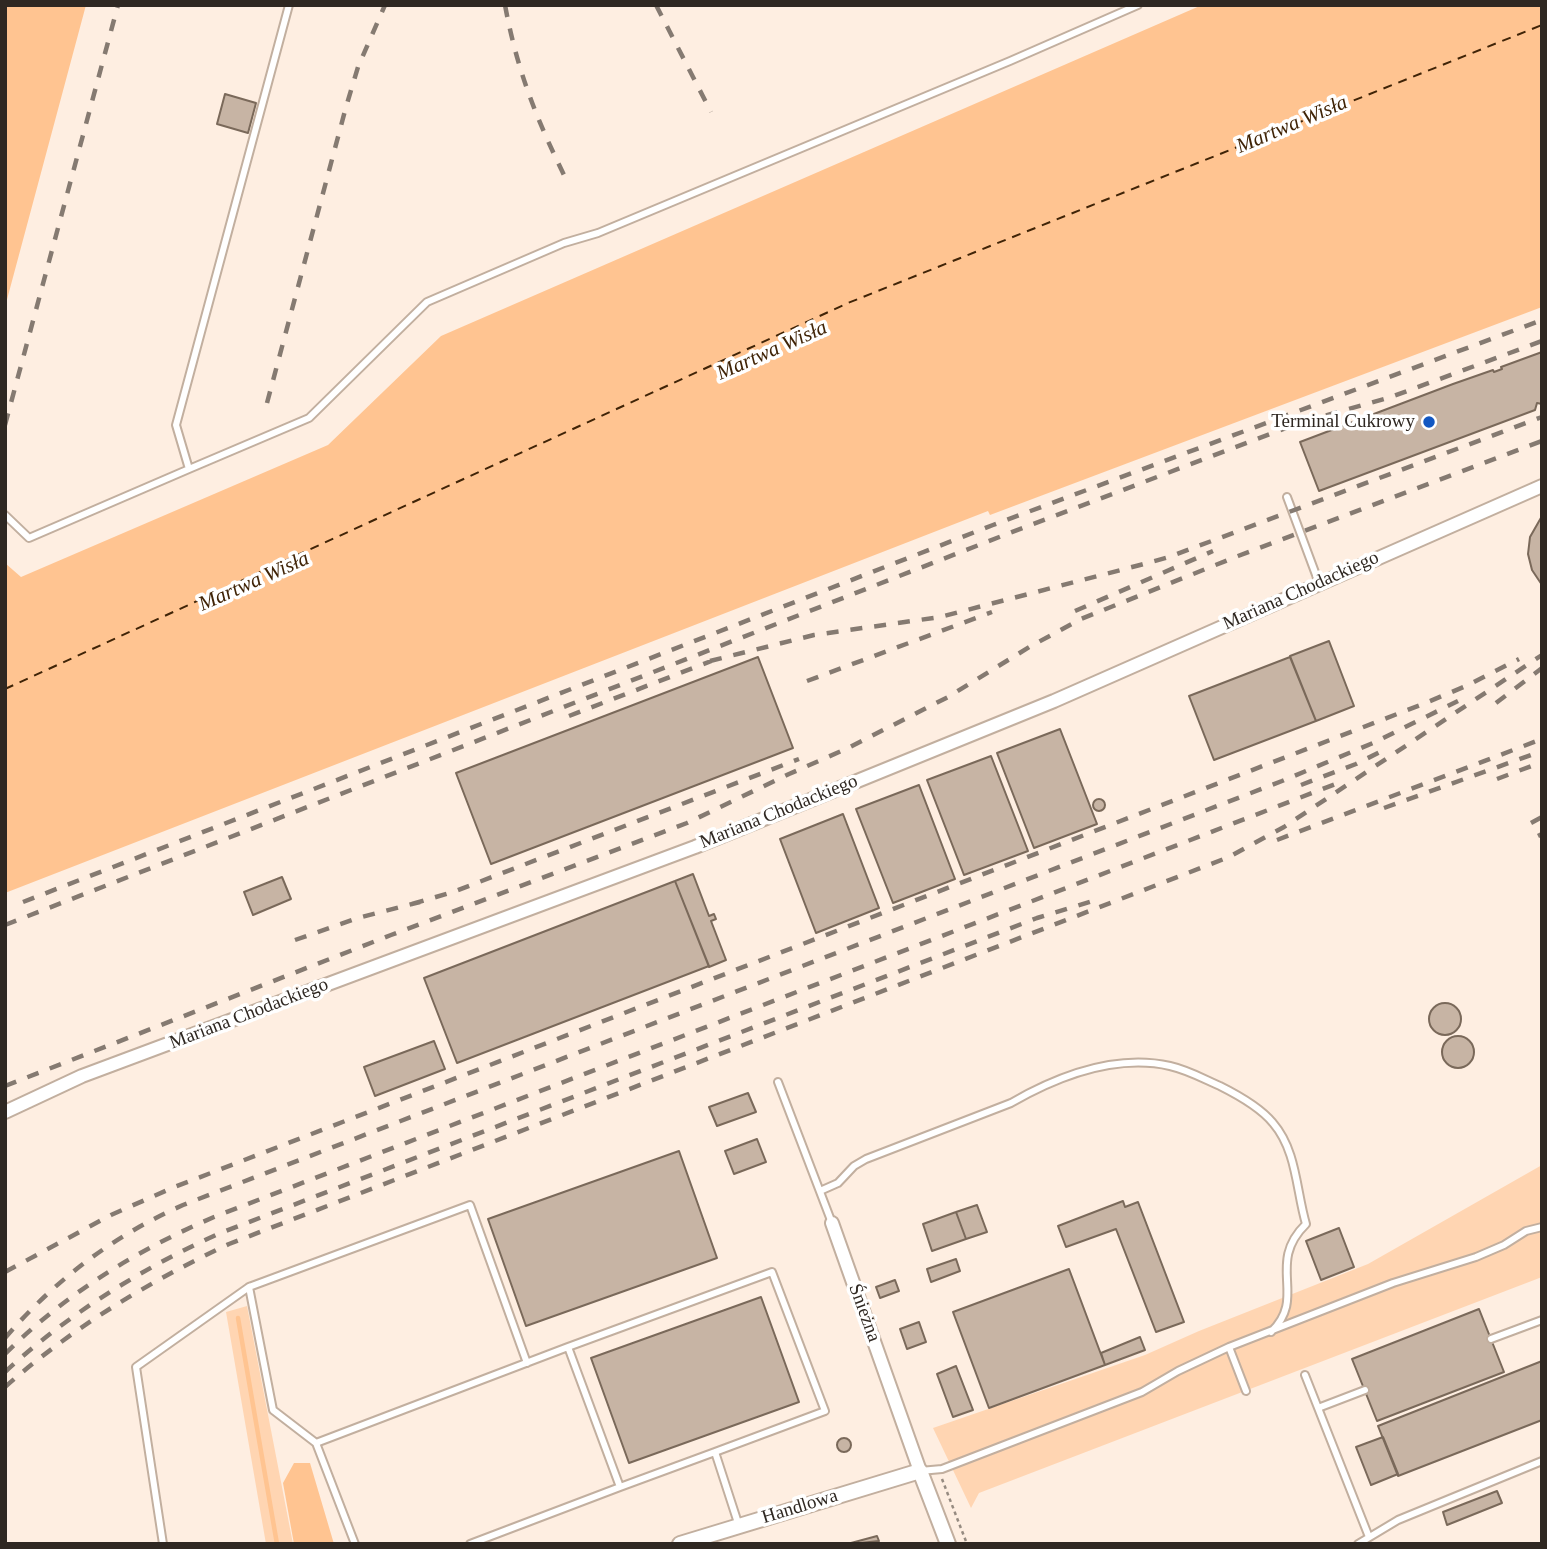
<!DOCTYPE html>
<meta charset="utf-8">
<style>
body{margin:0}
#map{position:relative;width:1547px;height:1549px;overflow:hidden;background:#feeee1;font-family:"Times New Roman",serif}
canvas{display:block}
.frame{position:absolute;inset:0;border:7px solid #2f2822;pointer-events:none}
</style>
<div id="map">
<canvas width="1547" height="1549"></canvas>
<div class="frame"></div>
</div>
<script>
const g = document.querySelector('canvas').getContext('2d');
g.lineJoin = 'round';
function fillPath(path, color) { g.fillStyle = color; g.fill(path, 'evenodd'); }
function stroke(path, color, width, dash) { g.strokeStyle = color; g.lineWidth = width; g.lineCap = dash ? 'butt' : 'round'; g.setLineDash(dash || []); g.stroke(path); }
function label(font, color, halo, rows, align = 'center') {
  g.font = font + ' "Times New Roman",serif'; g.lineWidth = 7; g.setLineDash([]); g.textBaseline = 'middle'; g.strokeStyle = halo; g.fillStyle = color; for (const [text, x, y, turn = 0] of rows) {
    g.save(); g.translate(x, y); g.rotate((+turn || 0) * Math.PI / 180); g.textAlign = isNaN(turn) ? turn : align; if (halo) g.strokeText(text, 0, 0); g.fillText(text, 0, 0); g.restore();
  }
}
fillPath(new Path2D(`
 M1542,1165V1277L979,1493L971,1508L933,1428L1145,1355L1199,1331L1368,1264Z
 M247,1306L293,1544H266L226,1312Z`), '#ffd5b2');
fillPath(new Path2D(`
 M5,5H86L5,307Z
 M1202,5H1542V307L990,515L988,511L5,893V563L21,577L328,445L441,336Z
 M294,1463H310L334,1544H294L283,1483Z`), '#ffc491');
stroke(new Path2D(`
 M238,1318L277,1544`), '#ffc491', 4.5);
stroke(new Path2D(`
 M5,689L848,303L1542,25`), '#402407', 2, [9, 7]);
const building = new Path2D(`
 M225,94L256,103L248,133L217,124Z
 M1542,352V404L1537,403L1535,410L1319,491L1300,442L1453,384L1493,370L1494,372L1502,369L1501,367Z
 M1542,516V585L1532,570L1528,554L1530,537Z
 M1329,641L1354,706L1316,721L1290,656Z
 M758,657L793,748L491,864L456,773Z
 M1290,657L1316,721L1214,760L1189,696Z
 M1060,729L1097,824L1034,848L997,753Z
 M991,756L1028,851L964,875L927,780Z
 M919,785L955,879L893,903L856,809Z
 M1093 805a6 6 0 1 1 12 0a6 6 0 1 1-12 0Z
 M843,814L879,908L816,933L780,839Z
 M693,874L709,916L714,914L716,919L711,921L726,960L709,967L675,881Z
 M282,877L291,899L253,915L244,892Z
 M675,881L709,966L457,1063L424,978Z
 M1429 1019a16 16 0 1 1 32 0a16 16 0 1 1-32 0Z
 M1442 1052a16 16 0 1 1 32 0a16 16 0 1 1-32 0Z
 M434,1041L445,1069L375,1096L364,1067Z
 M748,1093L756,1112L717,1126L709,1107Z
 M757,1139L766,1162L734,1174L725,1151Z
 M679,1151L717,1258L526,1326L488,1219Z
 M1123,1201L1125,1207L1138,1202L1184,1322L1156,1332L1116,1229L1066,1247L1058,1226Z
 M977,1205L987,1232L966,1239L956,1212Z
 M956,1212L966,1239L932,1251L923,1224Z
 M1339,1228L1354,1267L1321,1280L1306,1241Z
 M956,1259L960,1271L931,1282L927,1269Z
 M1069,1269L1105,1365L989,1408L953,1312Z
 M895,1280L899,1291L880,1298L876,1287Z
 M761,1297L799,1402L629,1463L591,1358Z
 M1479,1309L1504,1372L1377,1421L1352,1359Z
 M919,1322L926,1342L907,1349L900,1329Z
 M1140,1337L1145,1350L1105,1365L1101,1353Z
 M1542,1361V1420L1398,1476L1378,1426Z
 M956,1366L973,1410L953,1417L937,1374Z
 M1383,1437L1398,1474L1371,1485L1356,1447Z
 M837 1445a7 7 0 1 1 14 0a7 7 0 1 1-14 0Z
 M1497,1491L1502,1503L1447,1525L1443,1512Z
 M877,1536L879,1541L851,1544V1543Z`);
fillPath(building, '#c7b4a4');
stroke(building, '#7a695a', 2);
const service = new Path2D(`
 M289,5L176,425L189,469L309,418L427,302L564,243L598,233L1010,61L1138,5
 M1287,497L1319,583
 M5,515L29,538L189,469
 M778,1082L832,1223
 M820,1191L838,1183L854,1166L866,1159L1011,1103C1058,1076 1116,1054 1170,1066C1188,1070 1204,1079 1220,1086C1238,1095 1260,1107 1273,1123C1297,1151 1296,1190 1306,1224C1265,1264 1308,1297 1271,1332
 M1491,1339L1542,1320
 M1229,1347L1246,1391
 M1305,1375L1369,1537
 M1318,1408L1365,1390
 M316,1443L273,1410L249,1287L470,1205L527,1363
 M715,1452L825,1411L772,1272L568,1347L620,1487L715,1452L739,1526
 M920,1471L942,1469L1142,1392L1178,1371L1229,1347L1393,1283L1476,1257L1504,1245L1526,1231L1542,1227
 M163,1544L136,1367L249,1287
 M355,1544L316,1443L568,1347
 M470,1544L620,1487
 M1358,1544L1398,1520L1542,1461`);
const minor = new Path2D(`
 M5,1112L82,1076L695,847L1054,701L1542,486
 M832,1223L920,1471`);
const tertiary = new Path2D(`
 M680,1544L920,1471L948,1544`);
stroke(service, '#c2af9f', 10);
stroke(minor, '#c2af9f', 16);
stroke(tertiary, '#c2af9f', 18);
stroke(new Path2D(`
 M942,1479L967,1544`), '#968b81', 2.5, [3.5, 3.5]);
stroke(service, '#fff', 6);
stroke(minor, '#fff', 12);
stroke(tertiary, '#fff', 14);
stroke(new Path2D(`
 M505,5C517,70 536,118 565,177
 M656,5L711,112
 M267,403L346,107L358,67L385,5
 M5,425L118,5
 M1075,611L1213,551
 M710,661L814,635L940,617L1140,565L1169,557L1542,417
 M807,681L992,612
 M1496,703L1542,668
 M569,716L719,658
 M1497,779L1542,762
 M1301,785L1356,764L1386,749
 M1384,808L1542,751
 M1531,823L1542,817
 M1538,836L1542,834
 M1277,840L1542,739
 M23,902L993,525L1542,320
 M412,904L453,892L799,759
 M5,925L1007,534L1299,423L1391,397L1542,341
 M295,940L358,918L420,902
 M5,1086L391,935L687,823L789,774L846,749L948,697L1031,646L1081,619L1238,556L1542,441
 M5,1272L111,1215L172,1188L1423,704L1466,686L1519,659
 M5,1338C55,1280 113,1236 183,1205L1282,781L1373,743L1458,701
 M5,1354C65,1294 137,1250 214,1217L1338,783
 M5,1372C68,1314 141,1269 218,1234L1037,918L1099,899
 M5,1387C72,1328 148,1282 229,1244L1229,857L1284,827L1542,655`), '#857a71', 4.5, [12, 12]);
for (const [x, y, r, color] of [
 [1429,422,7,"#1257c2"]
]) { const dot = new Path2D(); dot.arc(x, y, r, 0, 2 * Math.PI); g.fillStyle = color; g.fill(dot); stroke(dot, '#fff', 2.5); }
label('19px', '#2f2822', '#fff', [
 ["Terminal Cukrowy",1415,422]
], 'right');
label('19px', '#2f2822', '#fff', [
 ["Mariana Chodackiego",1301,591,-24],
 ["Mariana Chodackiego",779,812,-22],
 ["Mariana Chodackiego",249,1014,-21],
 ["Śnieżna",864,1313,70],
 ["Handlowa",800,1507,-17]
]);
label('italic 21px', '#402407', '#fff', [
 ["Martwa Wisła",1292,125,-23],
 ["Martwa Wisła",772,351,-24],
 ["Martwa Wisła",254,582,-24]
]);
</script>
